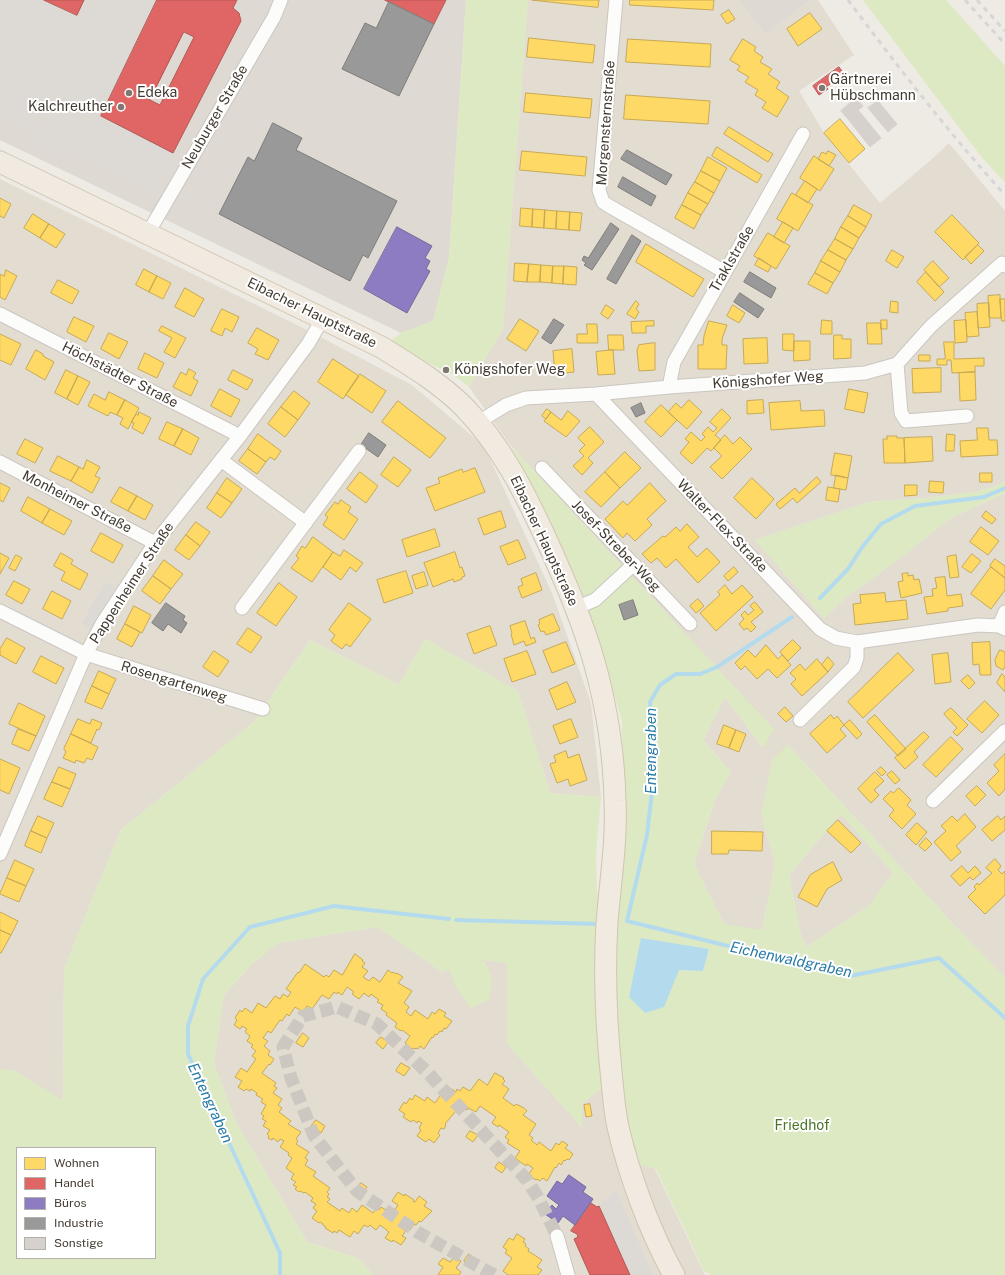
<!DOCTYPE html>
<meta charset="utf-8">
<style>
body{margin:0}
#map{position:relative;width:1005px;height:1275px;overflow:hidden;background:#eeeae4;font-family:"Public Sans",sans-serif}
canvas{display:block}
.legend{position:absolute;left:16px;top:1147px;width:140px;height:112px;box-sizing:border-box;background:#fff;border:1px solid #b4b1ad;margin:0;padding:5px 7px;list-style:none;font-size:12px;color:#433b32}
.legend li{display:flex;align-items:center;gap:8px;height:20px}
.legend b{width:20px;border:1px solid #b4b1ad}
</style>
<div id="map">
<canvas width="1005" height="1275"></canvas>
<ul class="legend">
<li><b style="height:11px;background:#ffd966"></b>Wohnen</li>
<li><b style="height:11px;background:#e06666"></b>Handel</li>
<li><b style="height:11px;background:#8e7cc3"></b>Büros</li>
<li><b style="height:11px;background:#999"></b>Industrie</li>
<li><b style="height:11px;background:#d6d1cc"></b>Sonstige</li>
</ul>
</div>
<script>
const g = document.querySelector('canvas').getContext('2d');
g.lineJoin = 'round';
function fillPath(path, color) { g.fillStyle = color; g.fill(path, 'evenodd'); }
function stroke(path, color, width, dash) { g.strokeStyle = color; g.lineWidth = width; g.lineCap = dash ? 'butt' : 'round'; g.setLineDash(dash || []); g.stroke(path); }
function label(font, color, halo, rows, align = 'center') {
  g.font = font + ' "Public Sans",sans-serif'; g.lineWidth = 4; g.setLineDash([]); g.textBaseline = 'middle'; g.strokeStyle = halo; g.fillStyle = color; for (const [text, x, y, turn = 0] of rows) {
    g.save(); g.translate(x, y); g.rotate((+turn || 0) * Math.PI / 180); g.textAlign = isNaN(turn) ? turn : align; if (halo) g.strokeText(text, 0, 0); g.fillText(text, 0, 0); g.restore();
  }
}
fillPath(new Path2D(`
 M528,0H739L765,35L811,0H818L854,55L799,91L824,133L880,203L931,160L949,143L1005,211V481L993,487L975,492L926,498L869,502L755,540L824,618L848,596L899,559L949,519L1005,493V977L969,941L788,745L761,814L775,864L762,931L724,924L694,864L715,800L731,772L703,740L725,697L762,747L773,729L511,446L469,387L503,328Z
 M0,179L303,328L412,385L484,446L552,593L591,703L601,797L550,793L518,691L425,639L399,685L310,640L255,721L121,830L95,892L64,969L63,1101L15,1071L0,1069Z
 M841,814L893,873L869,906L806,947L801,935L789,875Z
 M378,927L442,972L468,958L507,963V1044L581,1126L582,1104L616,1076L655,1169L705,1275H374L358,1258L307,1242L237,1124L214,1064L224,995L250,966L277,943Z`), '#e3dcd1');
fillPath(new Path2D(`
 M0,0H466L449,258L433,321L401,333L0,140Z
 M739,0H811L765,35Z`), '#ded9d3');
fillPath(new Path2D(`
 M466,0H528L503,328L469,387L452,374L413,356L394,343L392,340L401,333L433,321L449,258Z
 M863,0H946L1005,66V182L983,159Z
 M511,446L774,729L763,748L725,697L703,740L731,772L715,800L694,864L724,924L762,930L775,864L761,814L772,760L788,745L969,941L1005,977V1275H712L704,1271L656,1169L638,1164L616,1076L582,1104V1127L507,1044V963L483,960C494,974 493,983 489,1000L471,1008L455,986L449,969L442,972L378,927L278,943L250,966L224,995L214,1064L237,1124L307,1242L358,1258L374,1275H0V1069L15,1071L63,1100L64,969L95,892L121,830L255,721L310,640L399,685L425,639L518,691L550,793L601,797L596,855L597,893L618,895L622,721L589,610L555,531ZM841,814L893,873L869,906L806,947L801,935L789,875ZM709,949L703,971L679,970ZM17,1148H155V1258H17Z
 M1005,481V493L949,519L899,559L848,596L824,618L755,540L869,502L926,498L975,492L993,487Z`), '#dde9c3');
fillPath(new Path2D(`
 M0,0H15L7,18L27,0H44L86,19L95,0H157L101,116L173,153L154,190L81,155L101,116L91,111L66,158L37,143L61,97L49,92L30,129L0,114V30L6,19L0,16Z
 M105,582L115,587L91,629L82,623Z
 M616,1191L653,1275H630L599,1206Z`), '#ddd9d5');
fillPath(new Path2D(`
 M641,938L709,949L703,971L679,970L664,1007L645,1013L629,997Z`), '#b4dbed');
const homes = new Path2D(`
 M532,0H599L598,7Z
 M630,0H714L713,10L630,5Z
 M729,10L735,19L727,24L721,15Z
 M810,13L822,29L798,46L787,29Z
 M529,38L595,45L593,63L527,57Z
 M628,39L711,44L710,67L626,62Z
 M743,39L756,47L754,51L763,57L760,62L772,69L768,74L780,82L776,88L789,97L777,117L762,108L766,102L755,95L758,90L745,82L749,77L737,70L740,66L730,60Z
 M526,93L592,99L590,118L524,112Z
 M626,95L710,101L708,124L624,119Z
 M840,119L865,149L849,163L824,133Z
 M729,127L773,154L768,162L724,134Z
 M717,147L762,175L757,183L712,156Z
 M522,151L587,157L585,176L520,170Z
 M828,151L836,155L829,166L818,159L822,152L826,154Z
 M814,156L834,169L820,191L800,178Z
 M708,157L727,168L720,181L701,171Z
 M701,171L720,181L714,193L695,182Z
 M805,181L817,189L808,203L796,195Z
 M695,182L714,193L708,204L688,193Z
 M688,193L708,204L701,215L682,205Z
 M792,193L813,205L798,231L777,219Z
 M0,198L11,204L4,218L0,216Z
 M682,205L701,215L694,229L675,218Z
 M854,205L872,215L866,227L848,216Z
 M521,208L533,209L532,227L520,226Z
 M533,209L545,210L544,228L532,227Z
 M545,210L557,211L556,229L544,228Z
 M557,211L570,212L569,230L556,229Z
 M570,212L582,213L580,231L569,230Z
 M33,214L49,224L40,238L24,228Z
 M952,215L979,243L963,260L935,232Z
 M848,216L866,227L859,238L841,227Z
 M783,222L793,228L784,243L774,237Z
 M49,224L65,234L56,248L40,238Z
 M841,227L859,238L853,249L835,239Z
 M768,233L790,246L776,269L754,256Z
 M835,239L853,249L846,260L828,250Z
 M646,244L704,279L693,297L636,262Z
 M978,245L984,251L971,264L965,257Z
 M828,250L846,260L840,272L821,261Z
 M892,250L904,257L897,268L886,261Z
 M759,258L771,266L768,272L755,265Z
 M821,261L840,272L833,283L815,273Z
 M933,261L949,278L939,287L924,270Z
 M515,263L529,264L527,282L514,281Z
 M529,264L541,265L540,282H527Z
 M541,265L553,266L552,283L540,282Z
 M553,266H564L563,284L552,283Z
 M564,266L577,267L576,285L563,284Z
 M144,269L157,276L149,292L136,285Z
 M6,270L17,276L5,300L0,297V274L4,276Z
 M926,272L944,292L935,301L917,282Z
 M815,273L833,283L827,294L808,284Z
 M157,276L171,283L163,299L149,292Z
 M58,280L79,291L72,304L51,293Z
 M185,288L204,299L194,317L175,307Z
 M1000,295L1001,318H989L988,296Z
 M1000,299H1005V321H1002Z
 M636,301L639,304L636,309L639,312L635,319L627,314Z
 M891,301L898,302V313L890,312Z
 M989,303L990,327L978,328L977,304Z
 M606,305L614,310L608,319L601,314Z
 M733,305L745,313L739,323L727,316Z
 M222,309L239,317L232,332L225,328L222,336L211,331Z
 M977,312L979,336L967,337L965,313Z
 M74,317L94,326L86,342L67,332Z
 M520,319L539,331L526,351L507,339Z
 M822,320L832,321V334H821Z
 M881,320H887V329H881Z
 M966,320L967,342L955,343L954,321Z
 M654,321V326H646V333H632L631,322Z
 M709,321L727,325L722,339V345H727L726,369H698V345H703L704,336Z
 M867,323H881L882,344H868Z
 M587,324H597L598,343H577V334H587Z
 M162,326L186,338L175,358L164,352L172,338L159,331Z
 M257,328L279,340L268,360L255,354L258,349L248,343Z
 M109,333L128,342L119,359L101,349Z
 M0,334L21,344L11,365L0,360Z
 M783,334H794V351L783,350Z
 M608,335H623L624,350H609Z
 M834,335H842V339H851V358L834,359Z
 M767,338L768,363L744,364L743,339Z
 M794,341H810V360L794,361Z
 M944,342H954V359L984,358V366H975V372L952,373L951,360H947V365H937V359H945Z
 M655,343V370L639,371L637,350L639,345Z
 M572,349L574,372L555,374L553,351Z
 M36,350L43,354V356L54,362L45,380L26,369Z
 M613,350L615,374L598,375L596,352Z
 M145,353L164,363L157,378L138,369Z
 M919,355H930V361H919Z
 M333,359L359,376L343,399L318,382Z
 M941,368V392L913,393L912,369Z
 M189,369L196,373L193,378L198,381L191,396L173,387L181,372L186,375Z
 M66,370L78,376L67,399L55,393Z
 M233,370L253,380L247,390L228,380Z
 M975,372L976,400L960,401L959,373Z
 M360,374L386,391L372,413L346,395Z
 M78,376L90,382L78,405L67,399Z
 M220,389L240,400L231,417L211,406Z
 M849,389L868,393L864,413L845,409Z
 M294,391L310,403L298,420L281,407Z
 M109,392L125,400L117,415L110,412L108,416L88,406L94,394L105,400Z
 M125,400L139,408L128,429L120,424L123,418L117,415Z
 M689,400L702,412L687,429L668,412L676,403L681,408Z
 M763,400L764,413L747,414V401Z
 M398,401L446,438L430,458L382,422Z
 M800,401L801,411L824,410L825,426L771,430L769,403Z
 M661,405L677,420L661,437L645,422Z
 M281,407L298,420L285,437L268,424Z
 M547,409L551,412L546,419L542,416Z
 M722,409L731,418L715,435L721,440L711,451L707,448L692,464L680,453L689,442L685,439L691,432L701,441L705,437L702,434L708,427L713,432L717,428L710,422Z
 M568,411L580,421L566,437L544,421L551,412L561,420Z
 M139,412L151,418L143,434L132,428L134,423L131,422L136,414L138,415Z
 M167,422L183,429L174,446L159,439Z
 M590,427L604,442L588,458L593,463L582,475L573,466L584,456L579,451L585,445L578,438Z
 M977,428H988L989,440H997L998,455L961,457L960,441L977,440Z
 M183,429L199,438L191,455L174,446Z
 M258,434L281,451L275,460L270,457L266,462L248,449Z
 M947,434L955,435L954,451H946Z
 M725,435L733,444L740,437L752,449L722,479L710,467L722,456L714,448Z
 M887,436H897V438H904L905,463H884L883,439H887Z
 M932,437L933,461L905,463L904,438Z
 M25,439L43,448L35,463L17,454Z
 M248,449L266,462L257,474L239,461Z
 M625,452L641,468L620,488L605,472Z
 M835,453L852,456L848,478L831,475Z
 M58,456L79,467L71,481L50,471Z
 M394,457L411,470L398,487L381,475Z
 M87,460L100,467L95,476L100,478L92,493L71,481L79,467L83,469Z
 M475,468L485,492L435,511L426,488L440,483L438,478L462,469L463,472Z
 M360,472L378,486L366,503L347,489Z
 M605,472L620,488L601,507L585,492Z
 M980,473H992V482H980Z
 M836,475L848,478L846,490L834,488Z
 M817,477L821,482L797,503L793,498L780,509L776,504L795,488L799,493Z
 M227,478L242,489L232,503L217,493Z
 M752,478L774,499L756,519L734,498Z
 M930,481L944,482L943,493L929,492Z
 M0,483L10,488L3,502L0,500Z
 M650,483L666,501L647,519L652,525L635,541L627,533L623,538L605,519L623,501L627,505Z
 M905,485H917V495L905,496Z
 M120,487L137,496L128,511L111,502Z
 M828,487L840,489L838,502L826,500Z
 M217,493L232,503L221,518L207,508Z
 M137,496L153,505L145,520L128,511Z
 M28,497L50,509L42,523L21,511Z
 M341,500L351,507L348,512L358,519L344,540L323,525L328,517L325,515L335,502L338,504Z
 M50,509L72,521L64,535L42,523Z
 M501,511L506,527L484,535L478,519Z
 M986,511L996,519L992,524L982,517Z
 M196,522L210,532L200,546L186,535Z
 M687,524L699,537L688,547L697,557L707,548L720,562L698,583L676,559L666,568L657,558L651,563L642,554L663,536L665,537L676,527L680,531Z
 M981,527L999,541L988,555L970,542Z
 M435,529L440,546L407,557L402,540Z
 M101,533L123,545L113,563L91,551Z
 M186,535L200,546L189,560L175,550Z
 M313,537L333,552L312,582L291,568L299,558L296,556L302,546L305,548Z
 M518,540L526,558L508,565L500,547Z
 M344,550L363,563L356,572L350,567L341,580L323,567L333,552L340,556Z
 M455,552L460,568L462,567L465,576L462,577V579L454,582L453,579L433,587L424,563Z
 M0,553L9,558L0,574Z
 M61,553L73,560L71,564L88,574L80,590L61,580L65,572L54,566Z
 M972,554L981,561L971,573L962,567Z
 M16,555L22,558L15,571L9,568Z
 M956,555L959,577L950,578L947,557Z
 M995,559L1005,566V578L990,566Z
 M164,560L183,574L171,589L153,576Z
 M734,567L738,572L728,581L724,576Z
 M991,567L1005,578V590L991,609L971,594Z
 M406,571L413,593L384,603L377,580Z
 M424,572L428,585L416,589L412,576Z
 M536,573L542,590L522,598L518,587L523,585L521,579Z
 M908,573V576L913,575L914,580L919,579L922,593L901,598L898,582L903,581L902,574Z
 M153,576L171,589L160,604L142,591Z
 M945,577L947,596L961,594L963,606L948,608V611L927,614L924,597L933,596L932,589L937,588L935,578Z
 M14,581L30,589L22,604L6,595Z
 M279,583L297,597L276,626L257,613Z
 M725,585L732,594L742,585L753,597L716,631L700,613L720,595L718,592Z
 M52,591L71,601L62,619L43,609Z
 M885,593L886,602L906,600L908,619L855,625L853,604L861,603L860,595Z
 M698,599L704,606L696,613L690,606Z
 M755,602L763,612L751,622L756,627L751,632L747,628L744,630L739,624L744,619L741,615L745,611L748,615L754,610L750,606Z
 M349,603L371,619L350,647L346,644L342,649L331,641L335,635L329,630Z
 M134,606L151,615L142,633L125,624Z
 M553,614L560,630L546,635L544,631L541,632L538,625L540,624L539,620Z
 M525,621L531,639L534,637L536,642L526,646L524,641L514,645L511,634L512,633L510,626Z
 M125,624L140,632L132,647L117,639Z
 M490,626L497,645L474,654L467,634Z
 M248,628L262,637L251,653L237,644Z
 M7,638L25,648L16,664L0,655V649Z
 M793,640L801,648L788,661L780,652Z
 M566,642L575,664L552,673L543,651Z
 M990,642L991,675H980L979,664L973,665L972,643Z
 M766,645L778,659L782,655L791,665L777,678L768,669L757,679L745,666L741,670L735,663L748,650L755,657Z
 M1000,650L1005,652V666L1003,670L996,666L995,660Z
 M214,651L229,661L218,677L203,667Z
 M527,651L536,674L512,682L504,659Z
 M898,653L914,670L863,718L848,702Z
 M948,653L951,682L935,684L932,655Z
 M41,656L64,668L56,684L33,672Z
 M828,657L834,664L828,672L822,665Z
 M817,659L828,672L802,696L791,684L796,679L790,673L800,664L805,670Z
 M99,671L116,679L109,694L92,686Z
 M1002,674L1005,677V692L997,683Z
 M968,675L975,683L969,689L961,681Z
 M567,682L576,702L557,710L549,690Z
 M92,686L109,694L102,709L85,702Z
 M985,701L999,715L982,733L967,719Z
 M19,703L45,716L36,736L9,724Z
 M785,707L793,716L786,722L778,714Z
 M951,708L968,725L957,736L953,732L957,728L944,714Z
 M831,715L834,719L837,716L844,725L840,729L846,736L827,753L810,734Z
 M875,715L906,749L898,756L867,722Z
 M78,719L90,724L92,719L102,723L99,730L97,729L91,743L71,734Z
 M571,719L578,737L560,744L553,726Z
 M850,720L862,734L857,739L844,725Z
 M724,725L736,730L729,748L717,744Z
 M18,729L36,736L29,751L12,744Z
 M736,730L746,734L739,752L729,748Z
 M924,732L929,737L914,752L918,757L905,769L895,758Z
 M71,734L98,747L92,760L87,758L84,763L76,760L75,763L63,758L66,752L64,749Z
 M951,737L963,749L936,777L923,765Z
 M566,751L568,758L579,754L587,780L570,786L568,779L557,783L550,764L556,762L554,756Z
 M1005,754V789L999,796L987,783L999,771L994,765Z
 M0,759L20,768L9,794L0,790Z
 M59,767L76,774L70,789L52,782Z
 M881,767L886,772L882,776L877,771Z
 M892,771L900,780L895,784L887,775Z
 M875,772L884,781L874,790L879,795L871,803L858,789Z
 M52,782L70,789L62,807L44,799Z
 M977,786L986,795L975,806L966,796Z
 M899,788L911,800L907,805L916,814L902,829L889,816L894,810L883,799L891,791L893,793Z
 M965,814L976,827L956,846L961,852L951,861L934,842L946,831L941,826L952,816L957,821Z
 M38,816L54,823L47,838L31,831Z
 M998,816L1001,820L1005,816V830L992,841L982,830Z
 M838,820L861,843L851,853L827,831Z
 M917,823L927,832L916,845L906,835Z
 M31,831L47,838L41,853L25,846Z
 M712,831L763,832L762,851L729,850L728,854H712Z
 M926,838L932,844L925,851L919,846Z
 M995,859L1001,866L998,870L1002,874L1005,871V895L985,914L968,897L976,889L974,887L977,883L979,885L992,873L986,868Z
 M15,860L34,869L26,886L7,878Z
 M833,862L842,880L827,889L817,907L798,897L810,875Z
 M962,866L968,873L975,866L981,873L973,880L970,877L960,886L951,876Z
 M7,878L26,886L19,902L0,894Z
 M0,912L18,921L11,935L0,930Z
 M0,930L11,935L1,953H0Z
 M355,954L363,960L362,961L365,963L362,967L368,971L363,977L369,981L373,977L380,982L388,970L392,973L393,972L396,974L397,973L403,977L398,983L412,991L404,1003L409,1007L406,1012L411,1016L415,1010L428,1019L432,1012L435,1014L439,1009L446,1013L444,1016L452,1021L446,1029L444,1028L442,1032L440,1031L437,1035L435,1034L433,1038L432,1037L424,1049L420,1046L418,1049L416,1048L415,1049L413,1048L412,1049L405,1043L410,1036L402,1030L401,1031L395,1027L397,1023L386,1015L387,1013L381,1009L383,1005L377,1002L379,1000L371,994L369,997L364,993L359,999L352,994L354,992L347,987L342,995L338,992L337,994L334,992L329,999L322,995L312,1009L307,1006L303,1012L295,1007L289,1016L287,1014L282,1021L280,1020L271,1033L268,1031L263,1038L268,1041L264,1046L270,1051L268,1055L274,1059L270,1065L269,1064L262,1073L276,1083L274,1086L277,1088L273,1093L282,1099L278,1105L282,1108L279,1112L291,1121L288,1124L301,1132L296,1139L298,1141L296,1144L309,1152L305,1158L308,1160L305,1165L316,1172L313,1176L330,1188L327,1192L329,1194L327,1197L330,1199L327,1202L340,1211L342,1208L349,1213L352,1208L357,1212L362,1205L373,1213L376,1208L379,1210L381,1207L392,1214L398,1205L392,1201L398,1192L404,1196L405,1194L414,1200L413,1201L415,1202L419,1196L427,1202L424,1206L432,1211L421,1222L419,1221L416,1225L414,1224L410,1230L407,1229L402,1236L406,1238L401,1245L393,1240L392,1242L385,1238L389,1232L380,1225L376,1230L370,1225L368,1227L364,1225L358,1234L354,1231L350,1237L339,1230L337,1233L334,1231L333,1233L325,1228L326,1227L323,1225V1224L320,1222L319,1223L312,1218L317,1211L313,1208L316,1204L311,1201L313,1198L305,1192L304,1193L300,1191L299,1192L295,1189L297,1187L293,1185L296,1182L291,1179L294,1174L286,1168L292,1158L288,1155L289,1153L280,1147L284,1141L280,1139L278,1142L273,1138L272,1140L268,1138L269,1136L267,1134L270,1130L263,1126L266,1121L262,1119L264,1116L261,1114L266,1105L261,1102L263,1099L256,1095L257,1093L251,1089L250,1091L246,1089L244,1091L238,1087L242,1081L235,1077L241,1068L247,1072L256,1059L252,1056L256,1051L251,1047L253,1045L247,1041L250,1036L245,1032L247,1029L242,1026L240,1029L234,1025L237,1020L235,1018L240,1010L242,1012L245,1008L252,1013L258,1003L266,1008L275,996L280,999L283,994L288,997L291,992L286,989L298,972L299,973L305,964L324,977L326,975L329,977L334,970L342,975Z
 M303,1033L309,1038L303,1047L296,1043Z
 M381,1037L388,1042L383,1049L376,1043Z
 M401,1063L410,1068L404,1076L396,1071Z
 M495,1073L504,1078L503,1079L505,1081L502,1084L509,1089L503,1098L514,1106L516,1104L524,1108L527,1111L523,1115L536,1124L529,1135L533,1138L531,1140L537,1145L539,1142L551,1151L556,1143L559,1145L562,1141L568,1145L565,1148L573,1154L569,1160L567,1159L565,1161L564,1160L561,1165L559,1163L556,1168L555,1167L547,1181L543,1178L540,1181L537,1179L536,1180L531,1177L532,1176L529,1174L533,1168L527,1164L526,1166L515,1158L520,1151L507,1143L509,1140L505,1137L509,1132L499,1125L498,1127L492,1123L496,1117L480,1106L476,1112L468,1108L467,1110L460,1106L445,1124L446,1125L444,1129L441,1128L438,1133L440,1135L434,1143L429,1139L426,1142L417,1136L421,1130L419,1128L422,1123L418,1121L417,1123L413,1120L411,1122L403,1117L405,1114L399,1110L404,1102L406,1104L410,1098L412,1100L415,1095L425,1101L427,1097L435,1103L442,1093L445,1095L450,1088L456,1092L457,1089L460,1091L463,1087L470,1091L479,1079L487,1085Z
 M590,1104L592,1116L586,1117L584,1105Z
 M316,1120L325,1126L321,1133L311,1127Z
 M470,1131L478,1135L473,1142L466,1137Z
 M499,1162L506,1167L502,1173L495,1168Z
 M361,1183L367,1187L363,1193L356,1189Z
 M517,1234L525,1239L523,1242L526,1244L525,1246L529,1249L528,1251L542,1260L537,1267L542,1270L538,1275H508L503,1271L512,1258L505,1253L507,1250L503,1247L509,1238L513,1240Z
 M469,1254L478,1261L473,1268L464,1261Z
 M454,1257L461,1261L456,1268L461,1272L459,1275H438L443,1267L438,1264L443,1258L450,1262Z`);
fillPath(homes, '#ffd966');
stroke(homes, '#c7aa56', 1);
const shops = new Path2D(`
 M44,0H84L77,15Z
 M157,0H237L233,8L239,13L241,21L173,153L101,116ZM184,32L194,37L160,105L150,100Z
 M385,0H446L434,24Z
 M839,67L844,74L826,87L828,89L819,95L813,86Z
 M591,1203L597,1207L599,1206L630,1275H590L574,1239L578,1237L577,1234L571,1231Z`);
fillPath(shops, '#e06666');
stroke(shops, '#b15956', 1);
const offices = new Path2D(`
 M397,227L432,246L425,258L430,261L426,269L430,271L407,313L364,289Z
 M569,1175L586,1187L583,1192L593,1199L575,1225L563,1216L558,1223L545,1214L552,1205L556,1209L559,1205L547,1196L557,1181L562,1184Z`);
fillPath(offices, '#8e7cc3');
stroke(offices, '#786898', 1);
const industry = new Path2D(`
 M389,2L434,24L399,96L342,69L365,23L376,28Z
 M273,123L302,138L296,150L397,201L368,258L363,255L350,281L219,214L248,157L254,161Z
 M627,150L672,175L666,185L621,159Z
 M623,177L656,196L651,206L618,187Z
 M611,223L619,229L592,270L584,265L586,263L582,260L584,256L588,258Z
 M632,235L641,241L616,284L607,279Z
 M750,272L776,288L771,298L744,282Z
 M740,293L764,309L758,318L734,302Z
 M554,319L564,325L551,344L542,338Z
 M641,403L645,413L636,417L631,408Z
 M369,433L386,445L378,457L361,445Z
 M633,600L638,615L624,620L619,605Z
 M166,603L185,616L183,620L187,623L181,633L168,624L163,631L152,623Z`);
fillPath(industry, '#999');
stroke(industry, '#7f7d7a', 1);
stroke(new Path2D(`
 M820,598L848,569L863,546L881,524L915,506L984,497L1005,488
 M792,617L717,667L700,674H676L660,685L650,702L654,774L647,835L627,921L850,976L939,958L1005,1018
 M456,920L600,924
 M280,1275V1253L188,1054V1026L203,979L250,927L334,906L449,919`), '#b4dbed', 4);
const building = new Path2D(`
 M856,98L863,106L848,119L841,111Z
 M878,101L897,124L888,132L868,108Z
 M859,111L881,138L870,147L848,119Z`);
fillPath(building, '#d6d1cc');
stroke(building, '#d6d1cb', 1);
stroke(new Path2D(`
 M494,1275L419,1233L357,1191L314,1136L291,1078L283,1047L303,1016L337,1007L377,1024L427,1072L527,1180L539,1199L557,1236`), '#ccc7c0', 13, [13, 6]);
const minor = new Path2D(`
 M616,0L599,190L603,202L609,206L725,272
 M148,233L274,17L281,0
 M0,314L240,436
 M897,364L901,413L906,421L967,416
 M669,387L674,362L732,260L803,134
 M596,394L820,629L836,638L857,642L978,625L999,626L1005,629
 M477,423L506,405L526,398L596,394L669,387L865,373L897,364L931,326L1002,263L1005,266
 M221,460L306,523
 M0,462L155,543
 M542,468L690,624
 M242,608L359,451
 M575,608L595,600L634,564
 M0,611L86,654L263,709
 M999,626L1005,612
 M800,720L854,667L857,658V642
 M933,801L1005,731
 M0,854L86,654L103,622L155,543L240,436L308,344L323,318
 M557,1236L568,1275`);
const primary = new Path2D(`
 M0,162L381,347C410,365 440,383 464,407C501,445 525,493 547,541C565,581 583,622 595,665C607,709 614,755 615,801C617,842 610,883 607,923C604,973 606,1022 611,1071C613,1090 614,1109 618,1127C629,1175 650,1232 674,1275`);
stroke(minor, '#cac6c1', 15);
stroke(primary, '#d1c5b1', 23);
stroke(minor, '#fcfcfb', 13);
stroke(primary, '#f0eae1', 21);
stroke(new Path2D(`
 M848,0C898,67 949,133 1005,195
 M965,0L1005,44
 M977,0L1005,31`), '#d7d6d6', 3, [5, 5]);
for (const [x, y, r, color] of [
 [822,88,4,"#7f7870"],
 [129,93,4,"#7f7870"],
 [121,107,4,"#7f7870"],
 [446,370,4,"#7f7870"]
]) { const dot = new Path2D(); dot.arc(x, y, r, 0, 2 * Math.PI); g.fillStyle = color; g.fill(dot); stroke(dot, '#fff', 1.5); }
label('14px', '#433b32', '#fff', [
 ["Gärtnerei",830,80],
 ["Hübschmann",830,96],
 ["Edeka",137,93],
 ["Kalchreuther",113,107,"right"],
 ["Königshofer Weg",454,370]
], 'left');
label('14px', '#433b32', '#fff', [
 ["Neuburger Straße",215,117,-60],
 ["Morgensternstraße",606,123,-86],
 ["Traklstraße",732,259,-60],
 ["Eibacher Hauptstraße",312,313,26],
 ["Höchstädter Straße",120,375,27],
 ["Königshofer Weg",768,380,-4],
 ["Monheimer Straße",77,502,27],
 ["Walter-Flex-Straße",722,526,46],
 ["Eibacher Hauptstraße",544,541,65],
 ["Josef-Streber-Weg",616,546,46],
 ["Pappenheimer Straße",132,583,-57],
 ["Rosengartenweg",174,682,17]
]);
label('14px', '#497525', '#fff', [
 ["Friedhof",802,1126]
]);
label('italic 15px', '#297ba8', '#fff', [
 ["Entengraben",651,751,-90],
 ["Eichenwaldgraben",791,960,12],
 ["Entengraben",210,1103,65]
]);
</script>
